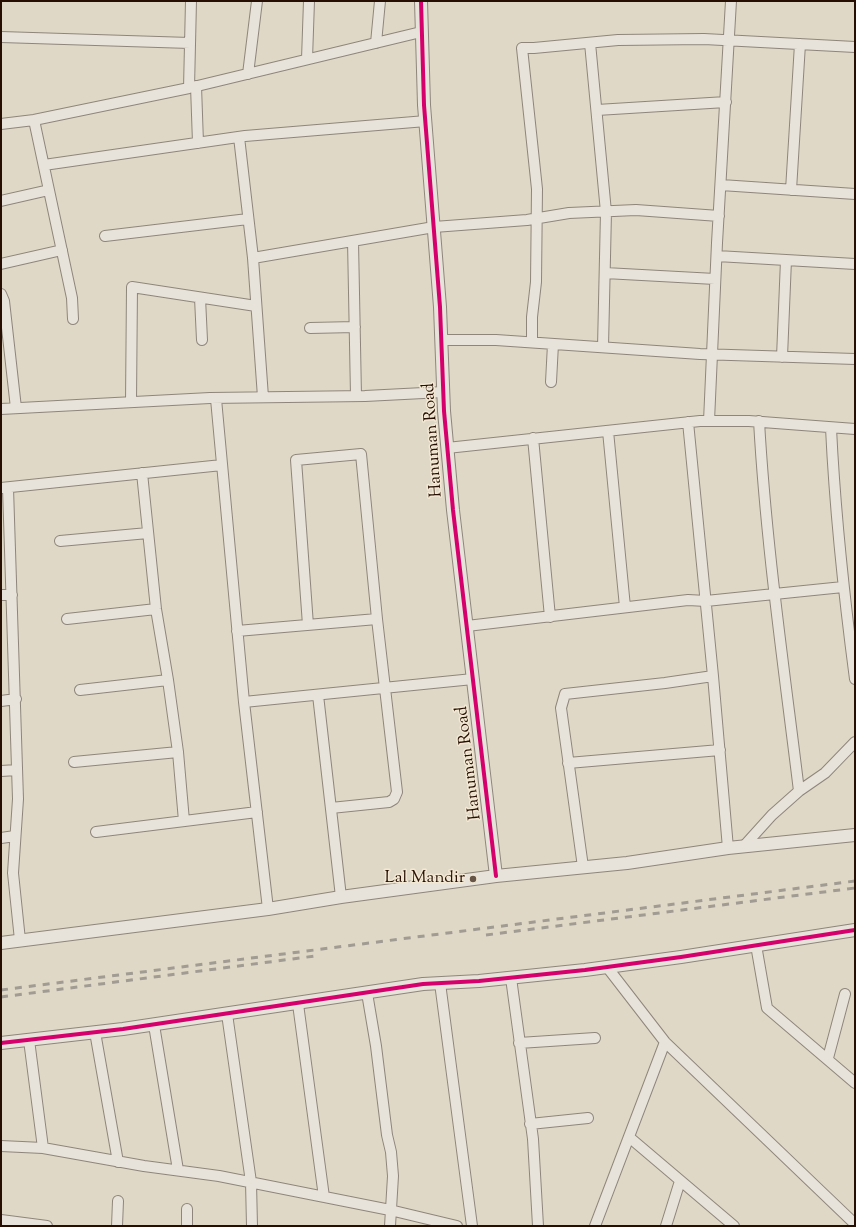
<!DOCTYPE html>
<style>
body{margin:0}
#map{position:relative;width:856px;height:1227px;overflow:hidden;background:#e0d8c6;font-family:"Sorts Mill Goudy",serif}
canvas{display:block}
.frame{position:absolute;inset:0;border:2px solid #260f02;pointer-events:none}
</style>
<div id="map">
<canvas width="856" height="1227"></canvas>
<div class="frame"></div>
</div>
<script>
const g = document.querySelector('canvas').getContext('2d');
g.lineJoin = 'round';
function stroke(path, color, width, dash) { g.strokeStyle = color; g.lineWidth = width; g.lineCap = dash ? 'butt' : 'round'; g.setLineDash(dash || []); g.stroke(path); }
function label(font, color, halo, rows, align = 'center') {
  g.font = font + ' "Sorts Mill Goudy",serif'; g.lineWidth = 3; g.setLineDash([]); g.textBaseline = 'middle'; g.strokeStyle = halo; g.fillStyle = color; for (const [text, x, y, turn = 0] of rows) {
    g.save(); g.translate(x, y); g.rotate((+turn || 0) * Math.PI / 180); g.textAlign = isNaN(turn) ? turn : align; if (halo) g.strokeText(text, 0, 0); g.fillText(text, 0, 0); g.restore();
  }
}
const minor = new Path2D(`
 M1,37L190,43
 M376,43L380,1
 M590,43L606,212L603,347
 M307,59L309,1
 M248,74L257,1
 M196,86L198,143
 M189,88L191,1
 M597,110L726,102
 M34,120L72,298L73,319
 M1,124L34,120L189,88L421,32
 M239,137L253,258L263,397
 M44,165L245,136L426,121
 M721,185L855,194
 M791,190L800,44
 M1,201L49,190
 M105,236L248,219
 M353,241L356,396
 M717,256L855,264
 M253,258L434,227L527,220L569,213L636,210L719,216
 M1,264L62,250
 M605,273L715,279
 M1,294L4,301L16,408
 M200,298L202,340
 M310,328L355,327
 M441,340H496L700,354L855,359
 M532,342V317L536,282L537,189L522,48H534L618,40L704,39L855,47
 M782,357L786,260
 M551,382L553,344
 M216,399L244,702L268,909
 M131,402L132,287L256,306
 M1,409L210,398L365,396L443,392
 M709,421L717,243L731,1
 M759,421C766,545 784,668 799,791
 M688,422L713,676L728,848
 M831,428C835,512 844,596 855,679
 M608,431L625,607
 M533,438L550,617
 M447,448L700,421H749L855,429
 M142,473L156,609L168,680L178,752L184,821
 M1,488L222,465
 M8,488L18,799L13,873L20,940
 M60,541L148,533
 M1,595H12
 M67,619L156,609
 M308,625L296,460L361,454L377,619L397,792L394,799L389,802L331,808
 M467,626L688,600L706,601L843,587
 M237,631L377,619
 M80,690L168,680
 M318,695L341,897
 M1,701L16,699
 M244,702L473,679
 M74,762L178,752
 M568,763L720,750
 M1,771L17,770
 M96,832L257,812
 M1,838L15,836
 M744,846L772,815L799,791L825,773L855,742
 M583,867L561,708L565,694L665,683L713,676
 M756,945L767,1008L855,1083
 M607,967L665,1042L855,1224
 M511,978L533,1139L538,1226
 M440,983L472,1226
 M367,993L376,1046L387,1135L391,1152L393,1176L390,1226
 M298,1004L324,1197
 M227,1014L251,1182L252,1226
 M154,1025L178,1170
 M95,1032L118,1162
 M29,1040L43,1148
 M519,1043L595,1038
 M828,1058L845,994
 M530,1124L588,1118
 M629,1137L734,1226
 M1,1146L43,1148L144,1166L219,1176L390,1210L457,1226
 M187,1209V1226
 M1,1220L47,1226
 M117,1226L118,1201
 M595,1226L665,1042
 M666,1226L680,1181`);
const tertiary = new Path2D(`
 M421,1L424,105L440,307L444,411L453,510L496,876
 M1,943L268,909L341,897L496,876L627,863L728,848L855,835
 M1,1043L123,1029L423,984L479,981L585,970L681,957L855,930`);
stroke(minor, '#8e867b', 12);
stroke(tertiary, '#8e867b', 14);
stroke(minor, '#e7e2da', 10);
stroke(tertiary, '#e7e2da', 12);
stroke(new Path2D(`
 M486,935L855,888
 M1,990L855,881
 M1,997L315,956`), '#a09b93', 3, [7, 7]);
stroke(new Path2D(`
 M421,1L424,105L440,307L444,411L453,510L496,876
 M1,1043L123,1029L423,984L479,981L585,970L681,957L855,930`), '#d6006c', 4);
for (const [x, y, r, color] of [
 [473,879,4,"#675547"]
]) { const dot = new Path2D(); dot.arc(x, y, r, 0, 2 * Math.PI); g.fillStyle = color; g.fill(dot); stroke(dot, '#f2e8d3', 1.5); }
label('17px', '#260f02', '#f2e8d3', [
 ["Hanuman Road",434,440,-94],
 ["Hanuman Road",470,763,-97]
]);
label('17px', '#260f02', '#f2e8d3', [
 ["Lal Mandir",465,879]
], 'right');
</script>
